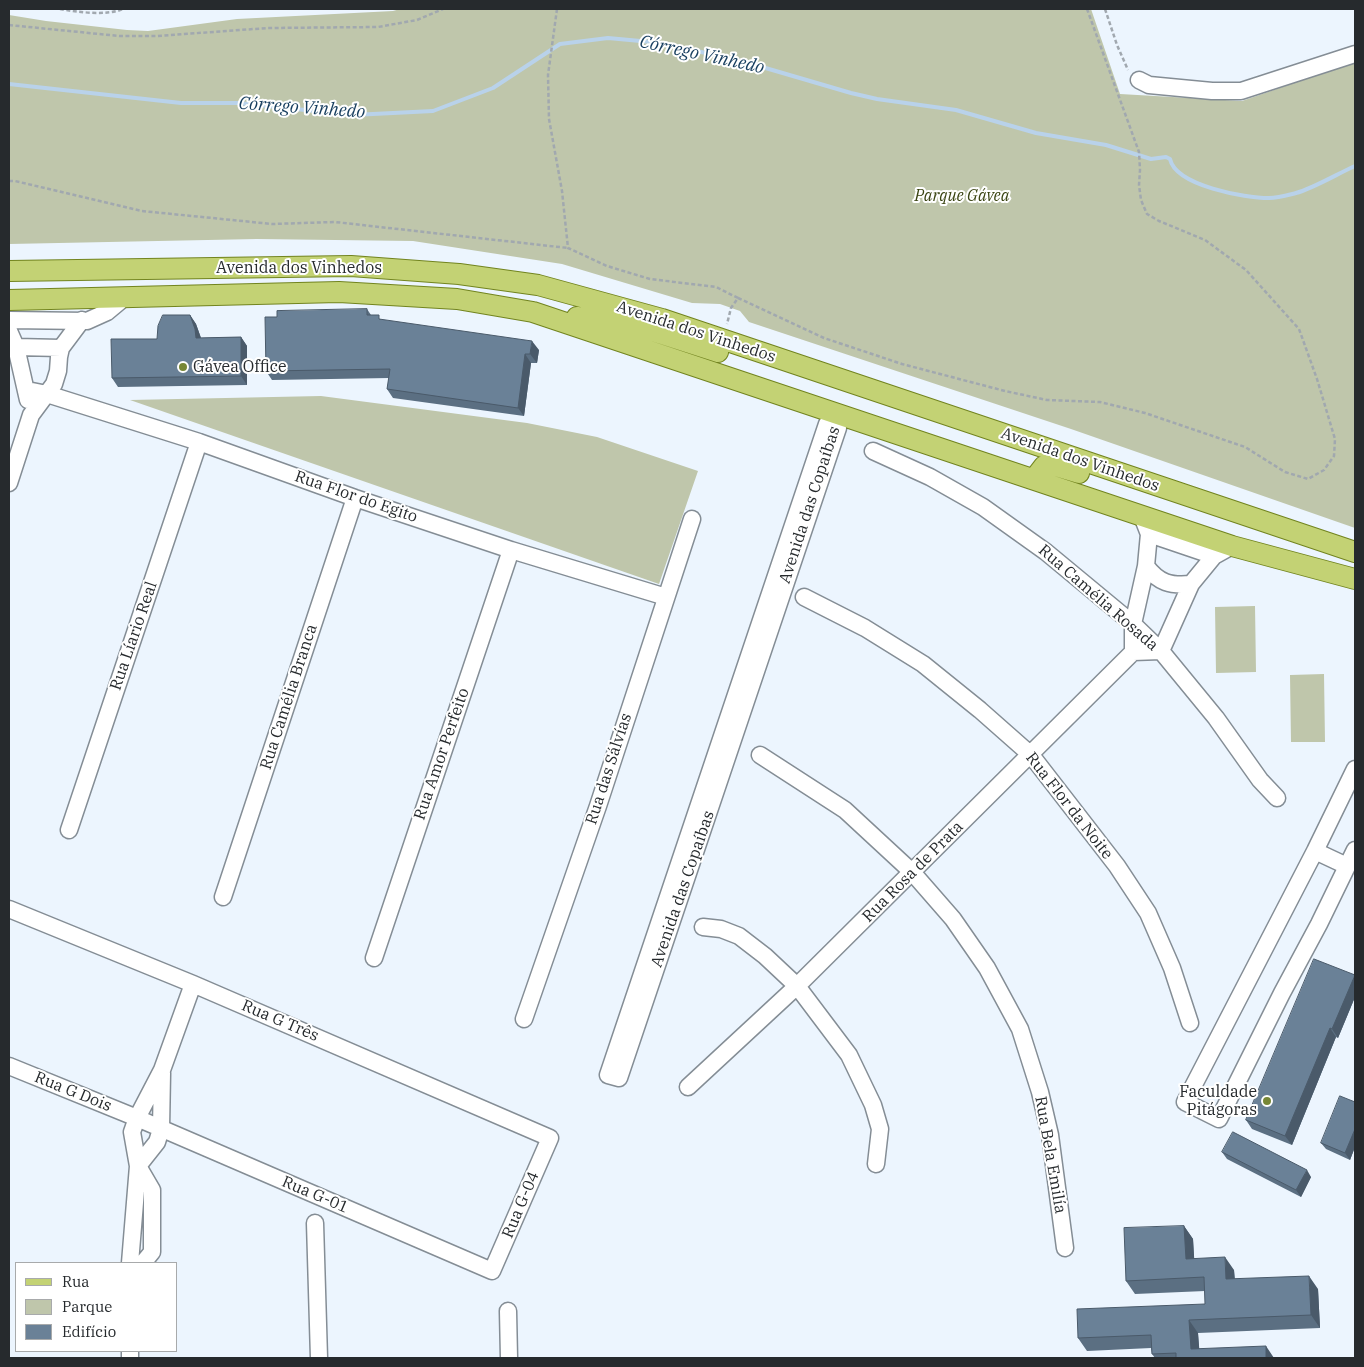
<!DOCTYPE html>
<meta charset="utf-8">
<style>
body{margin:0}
#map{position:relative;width:1364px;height:1367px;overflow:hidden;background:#ecf5fe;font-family:"IBM Plex Serif",serif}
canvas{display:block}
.frame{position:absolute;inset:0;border:10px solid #262a2d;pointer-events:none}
.legend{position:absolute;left:15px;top:1262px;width:162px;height:90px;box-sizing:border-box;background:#fff;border:1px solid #a8aaab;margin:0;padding:6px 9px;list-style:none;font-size:15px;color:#262a2d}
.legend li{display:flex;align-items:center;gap:10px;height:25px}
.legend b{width:25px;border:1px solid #a8aaab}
</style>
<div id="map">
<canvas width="1364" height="1367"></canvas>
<div class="frame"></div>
<ul class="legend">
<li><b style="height:6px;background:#c3d274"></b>Rua</li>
<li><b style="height:14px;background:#bfc6ab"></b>Parque</li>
<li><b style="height:14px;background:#6a8197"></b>Edifício</li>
</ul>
</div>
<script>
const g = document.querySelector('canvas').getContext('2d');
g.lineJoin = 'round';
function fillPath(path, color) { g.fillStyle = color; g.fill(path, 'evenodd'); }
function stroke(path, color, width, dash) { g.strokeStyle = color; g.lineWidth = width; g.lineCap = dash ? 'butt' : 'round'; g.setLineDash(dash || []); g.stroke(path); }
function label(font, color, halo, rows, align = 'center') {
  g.font = font + ' "IBM Plex Serif",serif'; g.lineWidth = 4; g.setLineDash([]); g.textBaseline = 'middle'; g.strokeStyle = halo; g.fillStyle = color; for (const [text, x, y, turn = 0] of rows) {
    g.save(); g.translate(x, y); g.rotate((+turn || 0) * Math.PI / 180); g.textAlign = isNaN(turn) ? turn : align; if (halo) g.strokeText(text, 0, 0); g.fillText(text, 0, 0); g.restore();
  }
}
fillPath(new Path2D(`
 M400,9H1091L1120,94L1242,101L1355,62V528L1071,429L749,322L740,311L720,304L692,303L562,264L413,241L257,239L9,244V15L46,21L127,30L148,31L237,19L393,11Z
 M321,396L527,423L597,437L698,471L659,584L130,400Z
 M1255,606L1256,672L1216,673L1215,607Z
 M1324,674L1325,742H1291L1290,675Z`), '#bfc6ab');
stroke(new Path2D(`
 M9,84L181,103H238L353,115L433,111L493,88L560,44L608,38L662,43L745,62L851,93L877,99L956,110L1036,133L1106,145L1151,159L1166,157L1170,159C1176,186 1245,198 1269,198C1278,198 1288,195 1296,193C1312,189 1339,173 1355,166`), '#b9d2ea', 4);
const minor = new Path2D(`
 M1139,80L1149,85L1212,91H1241L1355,54
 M9,320L87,321L107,312L125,297
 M9,331L16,347L28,400
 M16,347L61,348
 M27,390L47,394L199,442L355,498L511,550L666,597
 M837,414L838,428L619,1078L608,1075L827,424Z
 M873,451L930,477L983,507L1046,552L1133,624L1161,651L1216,718L1260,780L1277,798
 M9,483L31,415L54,384L58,371L59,357L61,348L82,320
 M1149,534L1214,556
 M1146,566C1159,583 1170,586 1191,584
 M804,597L865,628L923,664L980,710L1031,755L1117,866L1148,913L1172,968L1190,1023
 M1133,652V624L1146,566L1149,534L1142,516
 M760,755L845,810L912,872L953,919L987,968L1020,1029L1040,1092L1050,1135L1065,1248
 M1355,769L1315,851L1185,1102L1219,1119L1282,993L1319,924L1355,850
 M69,830L199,442
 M1315,851L1347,866
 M223,897L355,498
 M9,909L193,984L550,1138L492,1271L137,1118L9,1066
 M703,927L721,929L739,936L765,956L797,986L849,1055L873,1105L880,1129L876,1164
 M374,958L511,550
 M524,1019L598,806L692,519
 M688,1087L797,986L1133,652L1161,651L1191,584L1214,556L1232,546
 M138,1166L152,1190V1252L143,1263
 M138,1166L157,1142L161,1129L162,1073
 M315,1223L319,1358
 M130,1263L138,1166L132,1132L137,1118L162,1070L193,984
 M508,1311L509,1358
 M130,1351V1358`);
const major = new Path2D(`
 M9,271L351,266L459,274L538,285L662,319L1355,552
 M9,300L339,292L457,299L533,312L1232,546L1355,579
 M577,317L631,324L718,352
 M1034,479L1044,466L1049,464L1079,473`);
stroke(minor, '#848d95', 19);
stroke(major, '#72841f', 22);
stroke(new Path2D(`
 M60,9C77,12 107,16 123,9
 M557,9L548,75L549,119L562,191L568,248L607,266L650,279L716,287L738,298L731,308L727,324
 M1105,9L1117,45L1128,70
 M9,25L119,36H157L268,28L378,27L417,20L443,9
 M9,181H15L142,211L272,224L335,222L568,248
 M738,298L824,338L902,364L1005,391L1047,400L1100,402L1145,413L1245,447L1285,472L1308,479L1324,470L1334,456L1335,439L1317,379L1299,329L1246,270L1205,240L1159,221L1147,214L1141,200L1139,185L1140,170L1139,152L1087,9`), '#a1a8af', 2.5, [4, 2.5]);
stroke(minor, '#fff', 16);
stroke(major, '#c3d274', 20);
fillPath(new Path2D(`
 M367,309L371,315L382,320L539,350L537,363H531L524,416L393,398L387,389L389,378L272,380L266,371L277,317Z
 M190,315L196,324L201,338L241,337L247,346V385L118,387L112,378L157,339Z
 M1355,976V997L1338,1038L1336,1037L1292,1145L1252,1129L1246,1120Z
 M1355,1102V1147L1350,1160L1326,1149L1321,1143Z
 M1222,1152L1311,1177L1301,1197L1227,1159Z
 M1184,1226L1193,1239L1194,1258L1234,1270L1235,1279L1318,1289L1320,1328L1198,1333L1199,1349L1274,1358H1155L1152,1354L1151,1348L1087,1351L1078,1338L1205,1304V1291L1135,1294L1126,1281Z`), '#5b6f82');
fillPath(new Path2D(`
 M190,315L196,324L201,338H196Z
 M241,337L247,346V385L241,376Z
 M532,341L539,350L537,363L530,354Z
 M525,354L531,363L524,416L518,408Z
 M1355,975V997L1338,1038L1332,1029Z
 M1330,1028L1336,1037L1292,1145L1285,1136Z
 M1355,1129V1147L1350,1160L1345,1153Z
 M1307,1170L1311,1177L1301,1197L1296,1190Z
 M1184,1226L1193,1239L1195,1272L1186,1259Z
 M1225,1257L1234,1270L1235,1293L1226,1279Z
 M1309,1276L1318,1289L1320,1328L1311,1315Z
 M1189,1320L1198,1333L1200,1358L1191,1349Z
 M1266,1346L1274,1358H1266Z`), '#4a5a6a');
const building = new Path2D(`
 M367,309V315H379V319L532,341L530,354H525L518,408L387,389L390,369L266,371L265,317H277V311Z
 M163,315H190L195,329L196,338L241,337V376L112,378L111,339H157L158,326Z
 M1314,959L1355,975L1332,1029L1330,1028L1285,1136L1246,1120Z
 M1340,1096L1355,1102V1129L1345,1153L1321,1143Z
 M1233,1132L1307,1170L1296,1190L1222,1152Z
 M1184,1226L1186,1259L1225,1257L1226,1279L1309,1276L1311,1315L1189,1320L1191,1349L1266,1346V1358H1176V1353L1152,1354L1151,1335L1078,1338L1077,1309L1205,1304L1204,1277L1126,1281L1124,1228Z`);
fillPath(building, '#6a8197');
stroke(building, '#4a5a6a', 1);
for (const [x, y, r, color] of [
 [183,367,5,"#778736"],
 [1267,1101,5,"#778736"]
]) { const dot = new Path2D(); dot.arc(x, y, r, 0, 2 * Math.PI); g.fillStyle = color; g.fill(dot); stroke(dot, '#fff', 2); }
label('italic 16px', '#394311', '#fff', [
 ["Parque Gávea",962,196]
]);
label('16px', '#262a2d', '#fff', [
 ["Avenida dos Vinhedos",299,268],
 ["Avenida dos Vinhedos",696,332,18],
 ["Avenida dos Vinhedos",1080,460,19],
 ["Rua Flor do Egito",356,497,19],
 ["Avenida das Copaíbas",810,505,-72],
 ["Rua Camélia Rosada",1098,598,41],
 ["Rua Líario Real",134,636,-71],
 ["Rua Camélia Branca",289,697,-72],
 ["Rua Amor Perfeito",442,754,-71],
 ["Rua das Sálvías",609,769,-72],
 ["Rua Flor da Noite",1069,806,52],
 ["Rua Rosa de Prata",913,872,-45],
 ["Avenida das Copaíbas",683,889,-71],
 ["Rua G Três",280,1021,23],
 ["Rua G Dois",73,1092,22],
 ["Rua Bela Emilía",1050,1155,80],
 ["Rua G-01",315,1195,23],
 ["Rua G-04",521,1205,-67]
]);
label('16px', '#262a2d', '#fff', [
 ["Gávea Office",193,367],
 ["Faculdade",1257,1092,"right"],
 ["Pitágoras",1257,1110,"right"]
], 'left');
label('italic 18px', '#163d5e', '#fff', [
 ["Córrego Vinhedo",702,55,12],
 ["Córrego Vinhedo",302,108,4]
]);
</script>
